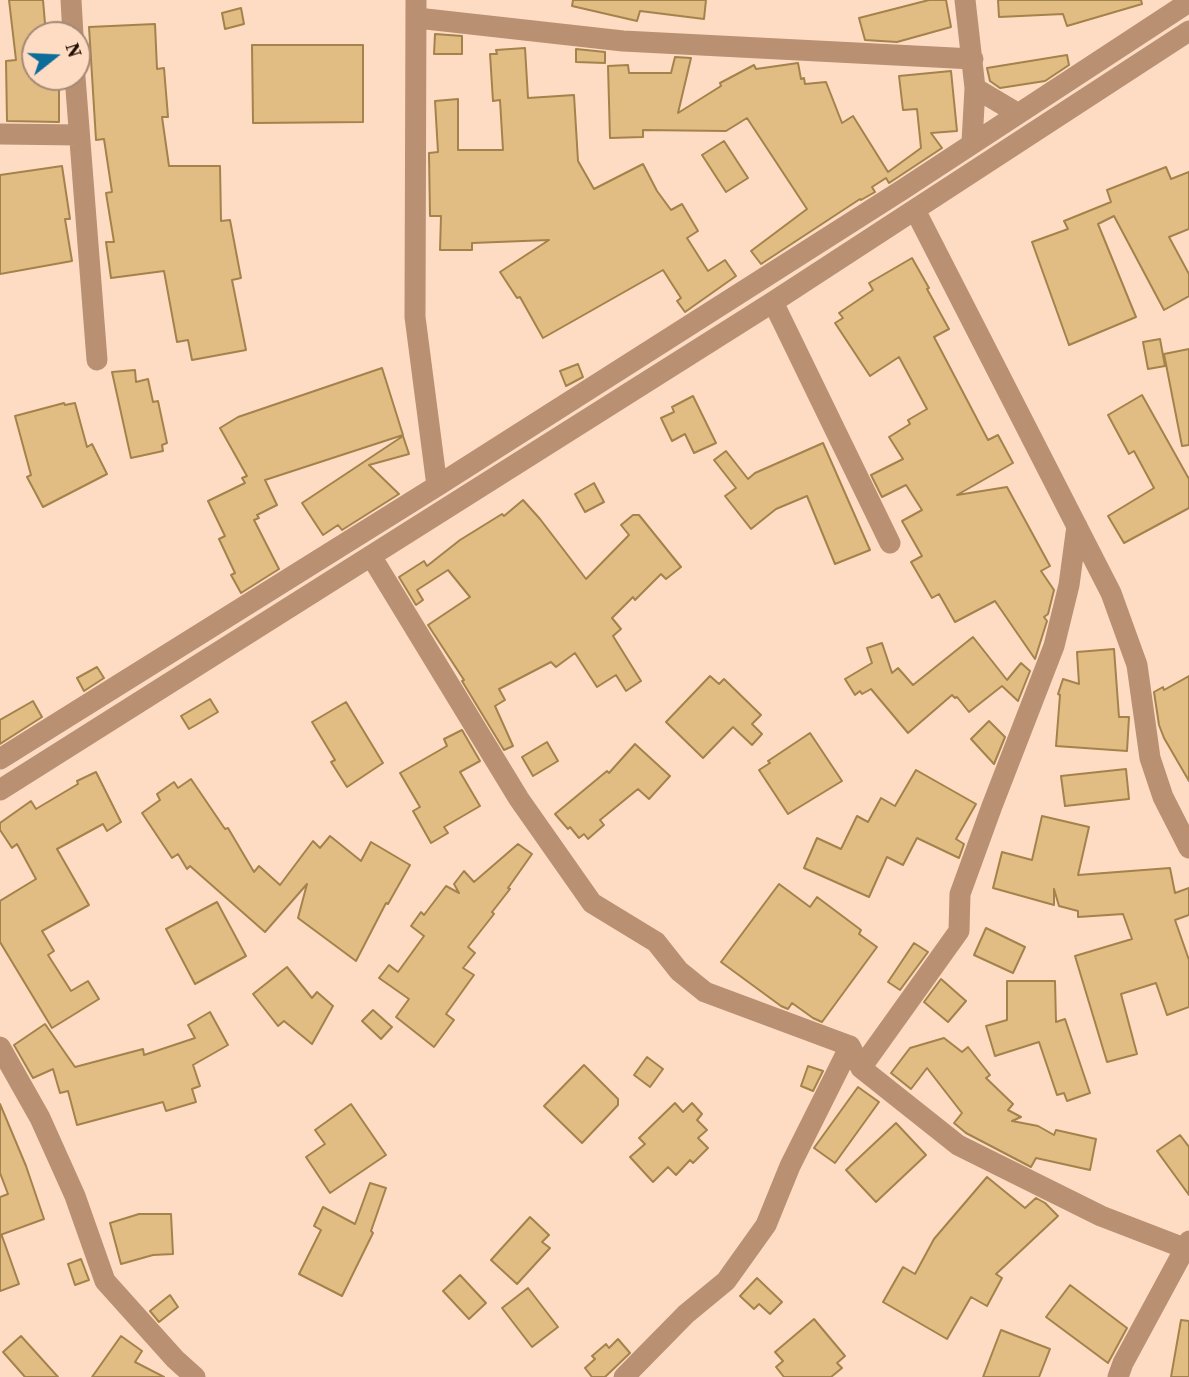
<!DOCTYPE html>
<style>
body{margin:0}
#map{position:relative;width:1189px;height:1377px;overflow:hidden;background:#fedcc3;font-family:"Source Serif 4",serif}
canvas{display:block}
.north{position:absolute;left:21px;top:21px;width:70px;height:70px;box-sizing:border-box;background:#fedcc3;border:2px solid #a58975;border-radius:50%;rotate:72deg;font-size:19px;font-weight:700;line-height:28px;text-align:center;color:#200d01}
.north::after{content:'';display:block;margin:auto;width:24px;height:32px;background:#0c6c9a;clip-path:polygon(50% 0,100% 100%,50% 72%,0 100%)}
</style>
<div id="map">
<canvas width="1189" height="1377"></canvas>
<div class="north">N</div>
</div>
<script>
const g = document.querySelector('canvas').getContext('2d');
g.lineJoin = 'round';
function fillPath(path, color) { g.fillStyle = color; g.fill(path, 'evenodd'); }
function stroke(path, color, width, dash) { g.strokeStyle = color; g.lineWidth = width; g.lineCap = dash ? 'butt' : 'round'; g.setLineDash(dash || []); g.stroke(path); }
const building = new Path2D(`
 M9,0H43L46,35H35V82H59V122L7,121L6,61L16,60Z
 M573,0H706L704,19L640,11L637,21L572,6Z
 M929,0H946L951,27L897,42L865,40L859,18Z
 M998,0H1141L1142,4L1067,26L1063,14L999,17Z
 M241,8L244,24L225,29L222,13Z
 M155,24L157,69L164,68L168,117H162L169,166H220L221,221L230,220L241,278L232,280L246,350L192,360L188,340L177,342L164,271L111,278L106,242H114L106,193L112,192L104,139L96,140L89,27Z
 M435,34L462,36V54H434Z
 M252,45H363V122L253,123Z
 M525,48L528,98L574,95L578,161L594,189L643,164L657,191L671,210L682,204L698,231L687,238L708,271L725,260L736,276L685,312L677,301L681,298L663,270L543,338L520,297L517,298L500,272L549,240L472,243V250H440L441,216H430L429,153L438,152L435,101L458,99V150H503L500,100L493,101L490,54H497L496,50Z
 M576,49L605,52V63L576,62Z
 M1067,55L1069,65L1045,81L1000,88L990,81L987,68Z
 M675,57L691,58L678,113L721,86L720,83L754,65L756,69L798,63L801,79L804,78L805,84L826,82L842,123L853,116L888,172L921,148L917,109L903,110L899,76L951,71L957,131L931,133L942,148L889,183L886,178L872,187L875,192L861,200L860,199L761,264L751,251L807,209L747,118L726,131L643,130V137L610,138L608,66L628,65L629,73H671Z
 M724,141L748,178L726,192L702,155Z
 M62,166L70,219H65L72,261L0,274V175Z
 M1166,167L1171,179L1189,172V229L1169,237L1189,274V296L1164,310L1114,216L1098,224L1136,317L1069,345L1032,242L1068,229L1064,221L1111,202L1107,190Z
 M912,258L929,288L927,289L949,329L934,337L988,440L998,435L1013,463L957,495L1007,487L1050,566L1041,571L1054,590L1048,614L1044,617L1047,621L1035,659L995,601L955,622L939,594L932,598L911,562L922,556L902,521L922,510L906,485L882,497L871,475L903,459L889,437L910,424L908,420L927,409L899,357L870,376L835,323L843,318L839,313L873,290L869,283Z
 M1160,339L1165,366L1148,369L1143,342Z
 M1189,349V445L1182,446L1164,354Z
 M578,364L583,377L566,386L560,371Z
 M382,368L403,435L265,480L277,505L257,515L259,518L254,520L279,569L241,593L231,575L235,573L219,539L225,536L208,501L245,483L242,478L247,476L220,428L238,417Z
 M135,370L136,382L148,379L153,402L158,401L167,443L162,445L163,451L131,458L112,372Z
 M1142,395L1189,479V508L1124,543L1108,516L1154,488L1134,451L1129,454L1108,415Z
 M693,396L716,443L694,453L685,434L672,441L661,418L674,412L672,407Z
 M64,403L65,405L75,403L87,447L92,444L107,474L43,507L27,477L31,475L15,416Z
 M403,436L409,454L369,465L399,494L342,530L338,525L323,535L302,503Z
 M823,443L870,550L835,564L807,496L776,509L751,529L725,496L736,488L714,460L726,451L748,479L755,473Z
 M594,483L604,502L585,512L575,494Z
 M523,500L540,519L586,579L629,535L621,525L633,515H639L681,567L666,579L661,574L635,600L633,597L612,618L621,629L613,636L641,681L626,691L616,675L597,687L575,653L556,667L551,662L499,689L505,700L495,706L513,746L504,750L462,681L464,680L428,625L470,597L448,570L417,590L423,600L416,605L399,577L424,561L427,566L460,540L502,514L504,516Z
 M973,637L1007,680L1021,663L1030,671L1018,701L1002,686L969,712L957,697L955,698L952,695L908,733L871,689L862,694L860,691L855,695L845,679L872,663L867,648L882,643L892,673L898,668L913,685Z
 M1114,649L1119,717H1129L1127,751L1056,746L1060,695L1058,694L1063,679L1079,684L1077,652Z
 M97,667L104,678L84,691L77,678Z
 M710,676L719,684L724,679L761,715L752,724L762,734L752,745L733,727L703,758L666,722Z
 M1189,676V781L1164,738L1159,725L1154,692L1163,687L1164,690Z
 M210,699L218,712L189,729L181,716Z
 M33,701L42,717L0,744V720Z
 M346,702L383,763L347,787L331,762L335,760L312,722Z
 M989,721L1005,737L994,764L971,739Z
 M462,730L480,761L460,772L480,806L444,827L448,833L431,843L413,811L420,807L400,773L447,746L444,739Z
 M810,733L842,781L788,814L759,770L770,763L768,761Z
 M547,742L558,761L533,776L522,757Z
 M635,744L670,776L649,799L638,789L600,820L604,825L588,839L584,834L579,838L570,827L568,829L555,814L607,771L609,773Z
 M1126,769L1129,799L1065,806L1061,776Z
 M916,770L976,804L956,839L964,844L959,858L917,838L903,865L887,857L869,897L804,868L817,838L841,849L857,816L868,822L881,798L895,806Z
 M96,772L121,822L107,831L103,824L57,849L89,905L42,931L54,951L48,955L71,991L88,981L99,999L52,1028L0,942V901L36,879L17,844L12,848L0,830V823L31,801L36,809L78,784L77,781Z
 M191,779L225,829L228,828L254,872L259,866L280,885L313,841L320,848L330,836L361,861L371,842L410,865L388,904L386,903L356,961L298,918L307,884L265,932L190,866L187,869L178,854L172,858L142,813L160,800L157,794L174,782L178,788Z
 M1042,816L1089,827L1078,875L1170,868L1175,893L1189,888V915L1175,920L1189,960V1007L1167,1015L1156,983L1121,994L1137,1054L1107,1062L1075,956L1132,939L1123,914L1078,917V911L1059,906L1054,889V905L993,888L1002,852L1032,860Z
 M518,844L532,854L508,888L510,889L492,912L494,914L468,947L475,953L463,968L474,975L446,1014L454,1020L434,1047L396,1017L409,999L379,978L389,965L398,972L424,936L411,926L421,912L424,915L446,886L459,893L454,884L464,871L474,882Z
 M779,884L810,907L817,897L861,930L859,934L877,947L822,1022L813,1018L792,1003L788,1009L781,1006L721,962Z
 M217,902L246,956L195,984L166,929Z
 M986,928L1025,947L1013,973L974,955Z
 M914,943L928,952L900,990L888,982Z
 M287,967L312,998L317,992L333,1006L312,1044L284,1021L278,1026L253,994Z
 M941,979L966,1001L948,1022L924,1002Z
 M1007,981H1055L1056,1022L1065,1019L1090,1093L1067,1101L1064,1093L1057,1095L1039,1042L995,1056L986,1026L1007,1020Z
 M373,1010L392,1027L381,1039L362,1021Z
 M210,1012L228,1045L193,1065L200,1086L192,1089L196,1102L166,1111L163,1102L77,1125L68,1091L60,1093L53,1069L33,1078L14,1045L45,1024L75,1067L143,1049L144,1055L195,1038L188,1025Z
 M944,1038L962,1052L968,1047L990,1075L986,1078L1013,1104L1008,1110L1021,1117L1012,1121L1038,1126L1054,1135L1056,1130L1096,1139L1090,1170L1036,1158L1031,1167L966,1133L954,1123L962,1113L927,1068L911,1089L891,1073L910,1048Z
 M647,1057L663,1069L650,1087L634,1075Z
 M584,1065L618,1099V1105L582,1143L544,1106Z
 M808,1066L823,1071L813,1091L801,1086Z
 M858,1087L879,1102L835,1163L814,1148Z
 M675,1103L683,1112L692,1103L702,1114L697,1120L707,1130L698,1138L708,1148L693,1163L690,1160L676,1175L668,1167L653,1182L630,1157L645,1144L639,1138Z
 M0,1104L26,1166L44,1219L0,1235V1197L8,1194L0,1173Z
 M351,1104L386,1155L330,1193L306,1157L325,1144L315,1130Z
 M896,1123L926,1155L876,1202L846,1170Z
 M1180,1135L1189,1147V1195L1157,1151Z
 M987,1177L1025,1208L1036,1198L1045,1203L1058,1216L996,1274L1002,1278L987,1306L971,1297L947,1339L883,1302L903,1267L915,1274L934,1239Z
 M370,1183L386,1188L371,1231L373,1233L342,1296L299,1274L321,1230L314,1226L323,1207L355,1224Z
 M139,1214H171L173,1254L153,1255L121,1264L110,1223Z
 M530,1217L549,1235L542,1242L550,1248L517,1284L491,1260Z
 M2,1236L19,1284L0,1291V1237Z
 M81,1259L89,1280L75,1285L68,1264Z
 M460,1275L486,1303L469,1319L443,1291Z
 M757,1278L782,1302L770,1314L759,1304L754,1309L740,1296Z
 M1070,1285L1127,1328L1108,1363L1046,1317Z
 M528,1288L558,1327L532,1347L502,1308Z
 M170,1295L178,1307L159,1322L150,1311Z
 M814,1319L845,1356L837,1363L842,1368L831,1377H784L776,1367L783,1361L775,1352Z
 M1181,1320L1189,1321V1377H1171Z
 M1001,1330L1050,1349L1039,1377H983Z
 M21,1336L58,1377H25L3,1352Z
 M121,1336L142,1351L135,1362L164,1377H92Z
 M618,1339L630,1353L605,1377H592L585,1368L595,1359L592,1356L606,1344L609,1348Z`);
fillPath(building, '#e2bd83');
stroke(building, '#a4824b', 2);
stroke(new Path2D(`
 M71,0L73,35
 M416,0L415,317L437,486
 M965,0L975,88L972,142
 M417,18L623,41L973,59
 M75,77L97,360
 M975,88L1017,113
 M0,134L79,135
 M915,210L1111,593L1137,665L1150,758L1163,797L1189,848
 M773,302L890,543
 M371,556L519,799L592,903L656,942L679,971L705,992L850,1046L861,1068L958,1145L1101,1216L1184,1248
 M0,759L437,486L902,190L1189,2
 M0,790L773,302L1189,31
 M0,1047L40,1118L75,1196L105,1281L175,1359L195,1377
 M861,1068L959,931L960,894L992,806L1054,646L1069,585L1077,526
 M624,1377L686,1314L726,1281L766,1225L790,1166L850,1046
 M1118,1377L1123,1363L1189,1241`), '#b99072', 21);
</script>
